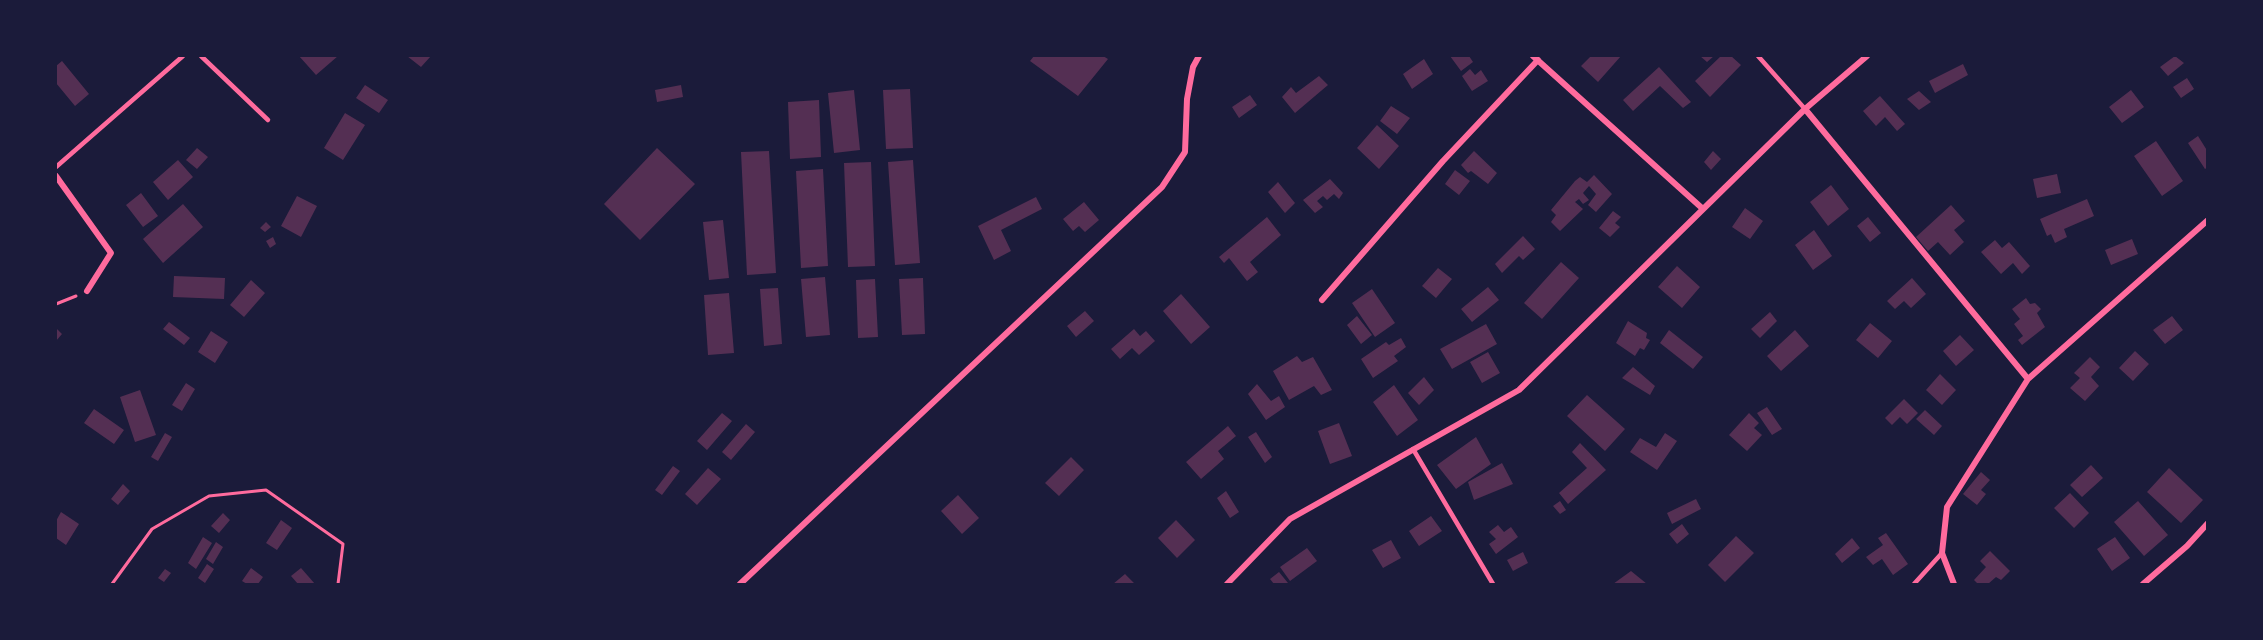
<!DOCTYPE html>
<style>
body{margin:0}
#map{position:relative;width:2263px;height:640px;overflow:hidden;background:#1b1b3a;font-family:"Playfair Display",serif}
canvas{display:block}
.frame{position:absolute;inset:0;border:57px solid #1b1b3a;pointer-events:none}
</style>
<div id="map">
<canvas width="2263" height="640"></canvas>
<div class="frame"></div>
</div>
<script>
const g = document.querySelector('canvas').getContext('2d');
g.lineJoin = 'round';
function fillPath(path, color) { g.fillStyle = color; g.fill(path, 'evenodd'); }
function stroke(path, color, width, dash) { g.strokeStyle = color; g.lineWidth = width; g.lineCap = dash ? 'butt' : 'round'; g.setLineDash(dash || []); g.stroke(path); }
fillPath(new Path2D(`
 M299,56H338L316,75Z
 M407,56H431L421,67Z
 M1034,56H1103L1108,59L1078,96L1030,61Z
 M1450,56H1469L1473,62L1461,71Z
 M1591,56H1621L1598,82L1581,66Z
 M1700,56H1714L1707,62Z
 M1721,56H1731L1741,65L1710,97L1695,81Z
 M2175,56L2184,63L2168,76L2160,67Z
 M1424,59L1433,74L1412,89L1403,74Z
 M62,61L89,94L75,106L56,83V66Z
 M1963,64L1968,75L1935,93L1929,81Z
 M1659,67L1691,102L1683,108L1660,86L1633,111L1623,100Z
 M1470,69L1475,75L1481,70L1488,81L1472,91L1462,76Z
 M1319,76L1328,85L1295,113L1282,97L1291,87L1296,93Z
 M2187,78L2194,89L2181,98L2173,87Z
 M365,85L388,100L379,113L356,98Z
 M681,85L683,97L657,102L655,90Z
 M910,89L913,148L886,149L883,90Z
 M854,90L860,150L834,153L828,93Z
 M2131,90L2144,107L2122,123L2109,107Z
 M1919,91L1931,102L1919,110L1907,99Z
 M1250,95L1257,105L1239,118L1232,107Z
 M1880,96L1905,124L1897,131L1885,117L1876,126L1863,111Z
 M819,100L821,157L790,159L788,102Z
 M1391,106L1410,118L1397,134L1380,121Z
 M345,113L365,125L343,160L324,148Z
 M1377,125L1399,146L1379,169L1357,148Z
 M2198,136L2208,152V167L2205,169L2188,143Z
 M2156,141L2183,181L2162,196L2134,156Z
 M197,148L208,157L197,169L186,160Z
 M657,148L695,184L640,240L604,204Z
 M769,151L776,273L747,275L741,152Z
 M1474,151L1497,173L1488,184L1471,171L1468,173L1461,165Z
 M1713,151L1721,159L1711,170L1704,162Z
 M178,160L193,177L168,200L153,182Z
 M913,160L920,263L895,265L888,162Z
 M871,162L875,266L848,267L844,163Z
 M823,169L828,266L801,268L796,171Z
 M1455,170L1470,181L1459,195L1445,184Z
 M2057,174L2061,193L2037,198L2033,179Z
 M1594,175L1612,194L1596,212L1588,205L1596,194L1589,186L1583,193L1589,200L1583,204L1579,199L1575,202L1583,209L1560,231L1551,222L1556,215L1551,210L1575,181L1580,177L1587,182Z
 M1330,179L1343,193L1339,199L1334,194L1327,200L1323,196L1317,201L1323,207L1315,213L1303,200Z
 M1278,182L1295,203L1285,213L1268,192Z
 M1831,185L1849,209L1828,226L1810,202Z
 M141,193L158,216L143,227L126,205Z
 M297,196L317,206L301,237L281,226Z
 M1036,197L1042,209L1001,230L1011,251L994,260L978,226Z
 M2087,199L2094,216L2064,229L2067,237L2055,243L2051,234L2047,236L2040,219Z
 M1084,202L1099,220L1085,232L1079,226L1073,231L1063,219Z
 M183,204L203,227L163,263L143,239Z
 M1951,205L1965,221L1954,230L1964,242L1950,255L1938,242L1928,251L1916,237Z
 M1745,208L1763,221L1750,239L1732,227Z
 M1613,211L1621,217L1615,223L1620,227L1610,237L1599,228Z
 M1267,217L1281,235L1250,262L1258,272L1247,281L1229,258L1224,263L1219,257Z
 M1868,217L1881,233L1870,242L1857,226Z
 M723,220L729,278L709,280L703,222Z
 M266,222L271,227L265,232L260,228Z
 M1814,230L1832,256L1813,270L1795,245Z
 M1523,236L1535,249L1523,260L1519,256L1502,273L1495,264Z
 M273,237L276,244L270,248L266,241Z
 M2132,239L2138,254L2111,265L2105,250Z
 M1995,240L2002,248L2009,242L2030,266L2022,274L2013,263L2001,274L1981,252Z
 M1561,262L1579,278L1542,319L1524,303Z
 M1677,266L1700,287L1682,308L1658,287Z
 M1438,268L1452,279L1436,298L1422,286Z
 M174,276L225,278L224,299L173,297Z
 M825,277L830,335L806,337L801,279Z
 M923,278L925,334L902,335L899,279Z
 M1912,278L1926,294L1911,308L1904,301L1895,309L1887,301Z
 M875,279L878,337L858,338L856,280Z
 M251,280L265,293L244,317L230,305Z
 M1488,287L1499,300L1472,322L1461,309Z
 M778,288L782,344L764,346L760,289Z
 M1372,289L1395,323L1375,337L1352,303Z
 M729,293L734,353L708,355L704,295Z
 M1181,294L1210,327L1191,344L1163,311Z
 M2026,298L2030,304L2035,303L2041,309L2037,313L2045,327L2022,345L2018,340L2023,336L2014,324L2020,319L2012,309Z
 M1085,311L1094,321L1076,337L1067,326Z
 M1770,312L1777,321L1760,338L1751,329Z
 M1357,316L1372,335L1361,344L1347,325Z
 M2172,316L2183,330L2165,344L2153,330Z
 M1628,321L1647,333L1646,338L1650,340L1644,350L1640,348L1635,356L1616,343Z
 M169,322L190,338L184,345L163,329Z
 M1870,323L1892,341L1878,358L1856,340Z
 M1486,324L1497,344L1452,369L1440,349Z
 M56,328L62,334L56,341Z
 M1134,329L1140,336L1146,331L1155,341L1139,355L1132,348L1120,359L1111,349Z
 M1669,330L1703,357L1693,369L1660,343Z
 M1795,330L1809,346L1781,371L1767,356Z
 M211,331L228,342L215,363L198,352Z
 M1960,335L1974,350L1956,366L1943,351Z
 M1401,338L1406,347L1394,356L1398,361L1373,378L1361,359L1386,342L1389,345Z
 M2135,351L2149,364L2133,381L2119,368Z
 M1488,352L1500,373L1482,383L1470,362Z
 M1297,356L1302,362L1313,357L1332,390L1321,395L1314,386L1289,400L1273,371Z
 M2090,357L2100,367L2091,377L2099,386L2085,401L2070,388L2080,378L2074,373Z
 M1633,367L1655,386L1650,395L1622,378Z
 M1940,374L1956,390L1942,405L1926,390Z
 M1424,377L1434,390L1419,405L1408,393Z
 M186,383L195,389L182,411L172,405Z
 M1257,384L1271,401L1279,396L1285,407L1266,420L1248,394Z
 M1394,385L1418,420L1397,436L1373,402Z
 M140,390L156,435L135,442L120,397Z
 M1587,395L1625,429L1605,451L1567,416Z
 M1904,399L1918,413L1907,424L1900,417L1892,425L1885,418Z
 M1767,407L1782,429L1772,435L1757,413Z
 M94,409L124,430L114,444L84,423Z
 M1925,410L1942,426L1934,435L1916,419Z
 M722,413L732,421L707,450L697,441Z
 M1749,413L1759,423L1754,428L1762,435L1747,451L1729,435Z
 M1339,423L1352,456L1330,464L1318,431Z
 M746,424L755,432L731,460L722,452Z
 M1228,426L1236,436L1218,451L1224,459L1201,479L1186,462Z
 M1256,432L1272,457L1265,463L1248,437Z
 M165,433L172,437L158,461L151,457Z
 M1665,433L1677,441L1657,470L1630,452L1640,438L1656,447Z
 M1476,437L1491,464L1456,489L1437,465Z
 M1580,443L1606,470L1568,504L1559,493L1587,468L1572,452Z
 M1071,457L1084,470L1059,496L1045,483Z
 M1502,463L1513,484L1474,500L1468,482Z
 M2091,465L2103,478L2082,497L2070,485Z
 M673,466L680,471L662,495L655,490Z
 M708,468L721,479L697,505L685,494Z
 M2169,468L2203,500L2181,523L2147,492Z
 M1981,472L1990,480L1981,490L1986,494L1977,505L1963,494Z
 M123,484L130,491L118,505L111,499Z
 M1226,491L1239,512L1230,518L1217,498Z
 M2070,493L2089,513L2074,528L2054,508Z
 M958,495L979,518L962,534L941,511Z
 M1696,499L1701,509L1672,524L1667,513Z
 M1560,501L1566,510L1560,514L1553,506Z
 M2138,501L2168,535L2144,556L2114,522Z
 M61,512L79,524L66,545L56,538V521Z
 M223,513L230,520L219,533L211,526Z
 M1431,516L1442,531L1419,546L1409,531Z
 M281,520L292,528L277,550L266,543Z
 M1176,520L1195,540L1177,558L1158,538Z
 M1682,524L1689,534L1677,544L1669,534Z
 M1498,525L1504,532L1511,527L1518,537L1496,554L1489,544L1496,539L1489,532Z
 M1886,533L1908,564L1893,575L1882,559L1873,565L1866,557L1883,545L1878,538Z
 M1736,536L1754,553L1725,582L1708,565Z
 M203,537L212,543L196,569L188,563Z
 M2115,537L2130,558L2112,571L2097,549Z
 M1852,538L1860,548L1842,563L1835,554Z
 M1391,540L1401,558L1383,568L1372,550Z
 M216,542L223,547L213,564L206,559Z
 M1307,548L1317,561L1290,581L1280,567Z
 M1990,551L2010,571L2001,580L1996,577L1988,584H1978L1974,580L1986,567L1980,561Z
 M1523,552L1528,563L1513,571L1507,560Z
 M207,564L214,569L205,583L198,578Z
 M251,568L263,577L258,584H247L242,581Z
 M301,568L315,584H298L291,576Z
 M165,569L171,573L164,582L158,578Z
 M1631,571L1647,584H1613Z
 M1279,572L1288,583L1285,584H1274L1270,579Z
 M1125,574L1135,584H1113Z`), '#542f53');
stroke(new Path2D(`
 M56,304L76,296
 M112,584L152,529L209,496L266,490L343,544L338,584`), '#ff6b9d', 3);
stroke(new Path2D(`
 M201,56L268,120
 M1758,56L1805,109
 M56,167L183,56
 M1413,449L1493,584
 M1914,584L1942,553`), '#ff6b9d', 4.5);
stroke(new Path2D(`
 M1533,56L1703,209
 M1805,109L2028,379
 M56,176L111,253L87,291
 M1322,300L1443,161L1538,60
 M740,584L1162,187L1185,152L1187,99L1193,67L1199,56
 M1227,584L1290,519L1519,390L1805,109L1867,56
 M1954,584L1942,553L1947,507L2028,379L2208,220
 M2143,584L2187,546L2208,523`), '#ff6b9d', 6);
</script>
